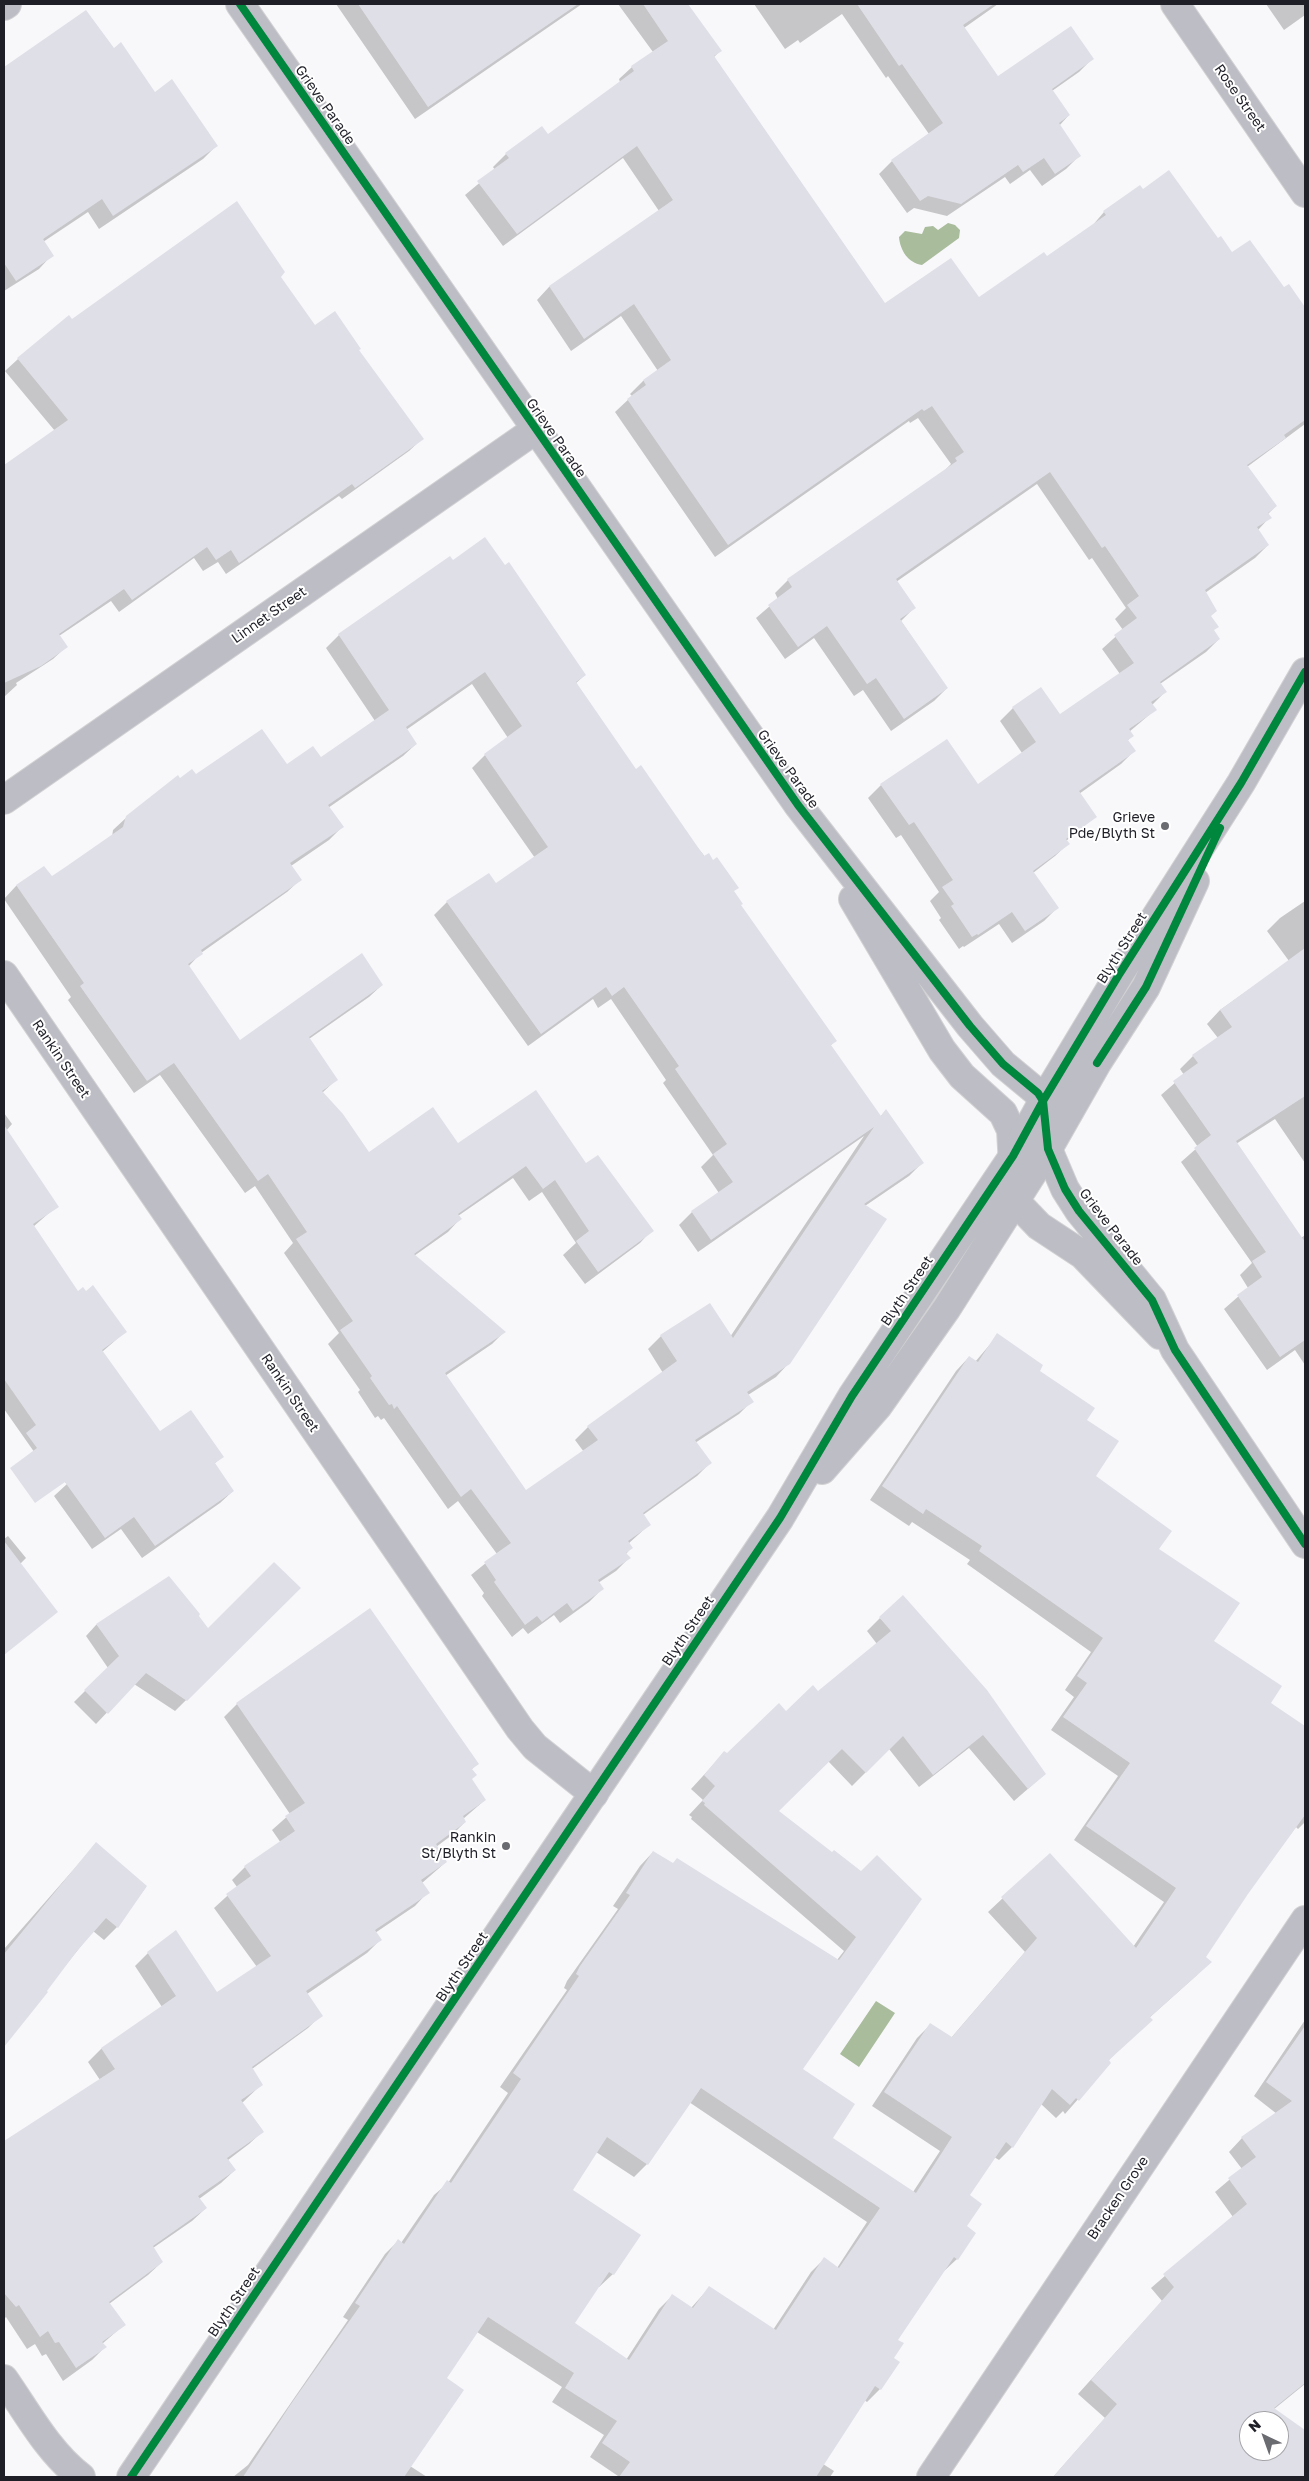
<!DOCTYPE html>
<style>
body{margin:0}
#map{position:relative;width:1309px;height:2481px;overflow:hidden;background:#f8f8fb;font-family:"Golos Text",sans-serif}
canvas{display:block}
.frame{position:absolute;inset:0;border:5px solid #1f1f28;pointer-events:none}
.north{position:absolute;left:1239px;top:2411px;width:50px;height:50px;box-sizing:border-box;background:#fff;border:1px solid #a5a5a9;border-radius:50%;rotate:318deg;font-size:14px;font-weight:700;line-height:20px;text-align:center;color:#1f1f28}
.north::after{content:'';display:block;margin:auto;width:18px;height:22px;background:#6b6b72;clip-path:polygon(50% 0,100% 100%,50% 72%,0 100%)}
</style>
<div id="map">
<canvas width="1309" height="2481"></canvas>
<div class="frame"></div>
<div class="north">N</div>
</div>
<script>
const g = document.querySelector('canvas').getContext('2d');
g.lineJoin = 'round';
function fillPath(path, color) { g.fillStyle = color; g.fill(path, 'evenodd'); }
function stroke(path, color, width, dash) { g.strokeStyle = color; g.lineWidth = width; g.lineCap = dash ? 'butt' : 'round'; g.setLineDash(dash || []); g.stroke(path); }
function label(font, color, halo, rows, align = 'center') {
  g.font = font + ' "Golos Text",sans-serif'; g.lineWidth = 4; g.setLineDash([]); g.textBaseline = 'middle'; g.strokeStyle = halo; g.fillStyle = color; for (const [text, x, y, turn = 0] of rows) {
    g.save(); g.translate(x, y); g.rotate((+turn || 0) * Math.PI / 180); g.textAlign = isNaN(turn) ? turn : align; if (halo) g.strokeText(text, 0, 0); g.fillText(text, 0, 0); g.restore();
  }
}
fillPath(new Path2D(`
 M948,223L955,225L960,230L959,238L922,265C908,263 900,250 899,237L905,231L922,234L925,227L933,226L938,230Z
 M876,2001L895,2013L859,2067L840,2054Z`), '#a9bc9c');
fillPath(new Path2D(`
 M336,4H582L415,119Z
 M618,4H686L720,51L714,57L885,304L978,299L1047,258L1092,226L1104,212L1143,191L1218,240L1232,254L1284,289L1289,285L1305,309V316L1298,323L1305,334V424L1247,467L1276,506L1268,514L1270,517L1258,530L1268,545L1255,558L1205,593L1213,631L1219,639L1206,652L1160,684L1165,692L1152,705L1155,710L1129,732L1132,736L1127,741L1134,751L1121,764L1079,794L1095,817L1066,841L1068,844L1055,856L1033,873L1057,908L1044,921L1012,943L999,924L964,947L963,946L959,949L939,920L941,918L930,901L939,892L901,835L896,838L868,798L881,785L977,786L1022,753L1000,721L1013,708L1041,689L1060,715L1120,674L1102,649L1123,630L1115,619L1126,608L1092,558L1089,560L1037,484L896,582L914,608L901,621L947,688L934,701L891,731L863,690L854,696L814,638L785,659L756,618L778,599L775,593L788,580L943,472L951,464L918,418L910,423L909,421L715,557L615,412L632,396L630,394L643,381L658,371L621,316L571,351L537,300L549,287L659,211L623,158L503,246L465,195L495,170L493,167L506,154L548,136L620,82L619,79L632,67L653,52Z
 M754,4H998L964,28L998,78L1092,59L1079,72L1052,91L1069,115L1059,126L1079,156L1066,169L1042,186L1030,170L1010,184L1005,177L947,216L914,208L907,213L879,174L892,161L929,134L888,76L886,78L842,14L800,43L798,40L785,49Z
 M1266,4H1305V15L1284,30Z
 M86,11L114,49L155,93L216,146L203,159L99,229L88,212L43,242L52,255L39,269L4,291V69Z
 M279,277L314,327L358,350L422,439L409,451L342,499L339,496L226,574L218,562L203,571L194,558L119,612L111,601L59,636L66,647L53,659L16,683L17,685L4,697V467L55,431L5,371L18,359L72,321Z
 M339,635L585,675L575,684L636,770L733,892L739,905L835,1041L830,1046L880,1117L885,1111L922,1163L909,1176L865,1206L789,1363L776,1377L748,1395L752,1401L739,1414L695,1443L710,1463L697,1476L643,1515L649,1525L628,1544L631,1548L626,1554L629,1558L616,1571L598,1583L602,1589L589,1602L560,1623L554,1615L528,1634L523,1628L512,1637L482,1596L484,1593L471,1575L497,1554L458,1501L448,1509L384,1418L381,1420L378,1416L375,1418L358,1392L360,1390L328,1344L339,1333L284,1253L293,1243L255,1186L245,1193L160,1075L134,1093L68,1000L71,997L4,899L16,886L44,867L52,877L112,837L113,830L127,817L179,779L286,766L321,759L375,721L326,648ZM472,684L508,738L485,755L472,768L535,858L496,885L447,902L434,915L528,1046L593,999L598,1008L611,999L666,1080L663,1083L713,1155L701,1167L719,1193L692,1212L679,1225L698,1252L864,1136L730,1337L661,1336L648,1349L663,1373L588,1427L575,1440L584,1452L526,1491L445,1376L492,1344L504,1332L414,1256L448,1232L460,1219L458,1216L513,1178L529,1201L542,1192L576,1243L563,1255L585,1284L640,1243L652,1230L586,1165L457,1145L369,1154L322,1093L336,1080L309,1039L369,997L382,985L239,1042L188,967L201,953L287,892L300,880L291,866L329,840L342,827L328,808L403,756L416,744L406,730Z
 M1305,901V1163L1275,1119L1236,1144L1301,1238L1305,1235V1365L1295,1350L1267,1370L1224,1309L1248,1288L1240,1275L1252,1263L1181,1162L1198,1147L1161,1095L1184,1075L1180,1069L1193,1056L1218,1038L1207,1024L1220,1010L1289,961L1267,931L1280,918Z
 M4,1113L12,1124L6,1131L57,1206L33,1227L78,1292L125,1332L102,1352L160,1433L222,1457L214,1464L233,1491L220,1503L142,1558L121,1529L92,1549L54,1496L67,1484L37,1456L4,1409Z
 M998,1335L1038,1371L1085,1420L1094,1477L1157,1549L1212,1641L1270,1703L1305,1727V1822L1298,1829L1296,1827L1247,1893L1204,1957L1197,1975L1149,2018L1108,2061L1110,2063L1065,2114L1063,2111L1056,2118L1041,2104L1012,2147L999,2160L994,2157L968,2196L965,2227L957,2259L943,2272L897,2340L892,2358L880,2389L867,2402L864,2400L823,2464L834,2471L830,2477H616L618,2476L590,2457L604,2435L552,2402L562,2387L477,2332L445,2378L410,2466L427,2477H233L248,2465L348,2320L343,2317L385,2254L398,2241L401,2243L434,2195L448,2183L508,2093L500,2087L567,1990L564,1988L567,1981L618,1909L613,1906L640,1866L653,1852L837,1960L844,1951L691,1819L692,1817L689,1815L703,1800L691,1789L724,1753L727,1755L818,1692L877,1644L867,1631L880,1618L1045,1774L1014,1801L969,1748L919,1787L889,1749L852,1786L828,1761L777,1812L832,1854L861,1873L920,1899L802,2069L831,2138L913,2192L940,2151L872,2106L917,2038L930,2025L951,2038L1025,1952L988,1912L1050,1854L1133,1947L1164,1902L1074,1840L1118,1776L1051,1730L1074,1697L1065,1690L1091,1652L967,1564L970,1560L912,1522L909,1526L870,1500L956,1371L969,1357L975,1362ZM689,2102L867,2222L837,2268L824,2259L811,2272L773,2330L709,2288L691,2308L672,2296L659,2309L626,2360L573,2323L597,2286L599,2287L613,2274L571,2190L596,2152L634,2177L647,2164Z
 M8,1536L26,1558L20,1564L4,1648V1539Z
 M169,1577L208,1630L299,1588L175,1711L134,1684L96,1724L74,1702L108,1668L86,1636L96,1625Z
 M369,1610L477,1764L471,1770V1780L485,1800L463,1819L465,1822L452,1835L436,1847L446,1862L422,1883L428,1892L415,1906L375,1933L380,1940L367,1953L307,1994L321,2015L308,2028L252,2069L262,2084L242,2103L263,2131L249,2144L228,2160L235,2170L221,2183L199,2199L206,2208L192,2221L153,2248L162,2262L148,2275L109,2304L124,2325L102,2344L105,2347L92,2360L63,2381L46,2354L42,2356L35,2344L27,2349L6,2317L4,2319V2143L100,2080L88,2062L101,2049L162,2007L135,1966L148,1953L217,1994L257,1967L214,1908L237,1887L232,1880L245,1867L281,1843L272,1830L290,1814L224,1717L237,1704Z
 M96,1844L146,1887L117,1927L104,1940L93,1931L6,2040L4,2038V1949Z
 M1305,2020V2384L1273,2410L1305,2432V2474L1303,2477H1053L1105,2418L1078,2394L1162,2301L1151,2288L1233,2217L1215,2192L1242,2169L1229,2152L1242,2138L1277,2114L1254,2096ZM1249,2421H1279V2451H1249Z`), '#0003');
fillPath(new Path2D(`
 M358,4H578L428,107Z
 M643,4H688L722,51L714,56L885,303L951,258L979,297L1044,252L1047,256L1106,215L1103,211L1140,185L1143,189L1169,170L1218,238L1221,236L1232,252L1250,240L1284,287L1289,284L1305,307V420L1284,435L1286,438L1247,465L1277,506L1268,513L1272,518L1257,527L1269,545L1205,590L1217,611L1211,616L1219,627L1214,630L1220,639L1160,682L1167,692L1151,702L1157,710L1129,729L1134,736L1128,740L1136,751L1079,791L1097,817L1066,839L1070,844L1033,871L1059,908L1025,931L1012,912L978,935L977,934L972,937L951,906L954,904L942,887L953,880L914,822L909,825L880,784L947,739L978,784L1036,742L1012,707L1041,687L1060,714L1134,663L1114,635L1137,618L1127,605L1139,596L1105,546L1102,548L1050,472L896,579L916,608L900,619L948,688L904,719L876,678L867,684L827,626L798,647L768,605L792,587L787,579L957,461L955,458L964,452L932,406L924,411L922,409L728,545L627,399L646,385L643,380L671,360L634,304L584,339L549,286L673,200L637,146L517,234L477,181L509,158L505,153L542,126L548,134L634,71L631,66L668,41Z
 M857,4H994L963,25L998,76L1071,26L1094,59L1052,89L1070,115L1059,123L1081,156L1055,174L1044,158L1023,172L1018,165L961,204L928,196L920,201L891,160L943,123L902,64L899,66Z
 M86,10L114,48L121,42L155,92L172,79L218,146L113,216L102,199L43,239L54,256L16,281L4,263V67Z
 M237,201L285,272L281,277L315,325L335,311L361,349L359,350L424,439L355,488L352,484L239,563L231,550L216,560L207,547L132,600L124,589L59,634L68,647L41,666L4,683V465L68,420L17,358L69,315L72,319Z
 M485,537L505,565L509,562L586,675L576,682L636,769L641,765L704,856L709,853L713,860L717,857L739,888L734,891L743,904L741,905L837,1041L831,1045L881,1116L886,1109L924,1163L864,1204L887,1219L790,1364L747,1392L754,1402L695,1440L712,1463L643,1513L651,1525L628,1541L633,1548L626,1553L631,1558L598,1580L604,1589L573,1611L567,1603L542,1622L537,1616L525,1625L494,1582L496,1580L484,1562L511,1543L471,1489L461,1497L397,1406L394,1409L392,1404L389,1405L370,1378L372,1376L340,1330L353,1321L296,1239L307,1232L268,1174L258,1181L174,1063L147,1081L80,986L84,983L16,885L44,866L52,876L64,868L123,827L126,816L178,775L180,778L192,769L196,774L262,729L287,764L313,746L321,757L389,710L338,634L450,556L453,560ZM485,672L522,726L484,754L548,847L496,883L489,873L446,901L541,1034L606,987L612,996L624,987L679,1066L675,1069L727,1144L713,1154L733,1182L691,1211L711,1240L874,1127L733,1338L710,1303L660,1335L677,1361L587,1426L598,1440L526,1490L445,1373L506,1332L414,1254L462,1219L458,1214L526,1166L543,1189L555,1180L589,1231L576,1241L598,1272L654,1231L598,1155L586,1163L536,1090L458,1143L433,1107L369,1152L343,1114L322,1091L338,1080L309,1037L383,985L362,953L240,1040L188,964L203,954L201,950L302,880L290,863L344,827L328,805L417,744L406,727Z
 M1305,948V1096L1236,1141L1305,1242V1340L1280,1357L1237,1295L1262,1277L1252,1261L1266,1252L1194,1148L1211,1135L1173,1081L1198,1063L1192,1055L1232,1027L1220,1010Z
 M4,1125L59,1207L33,1224L78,1291L83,1287L86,1291L93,1285L127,1332L102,1350L160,1431L191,1410L224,1457L215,1463L234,1491L155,1546L134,1517L105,1538L65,1482L35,1503L10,1468L37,1448L26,1433L36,1425L4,1379Z
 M997,1333L1043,1365L1040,1371L1095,1408L1087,1420L1119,1441L1096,1476L1172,1531L1159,1549L1240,1603L1214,1641L1282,1686L1271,1703L1305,1726V1815L1248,1894L1206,1957L1212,1962L1150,2017L1153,2020L1109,2060L1111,2063L1079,2101L1076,2098L1070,2105L1052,2089L1013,2148L1006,2142L970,2195L982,2204L967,2226L976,2233L958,2260L954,2257L898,2340L904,2343L894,2358L900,2362L881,2390L875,2386L816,2477H619L630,2462L602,2443L617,2421L565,2388L574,2373L488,2317L447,2378L464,2390L404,2477H243L291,2404L360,2306L355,2303L398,2239L404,2244L447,2180L451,2183L521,2079L513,2073L579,1976L576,1974L580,1966L630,1895L626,1893L653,1851L673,1863L677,1858L839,1960L856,1937L704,1805L705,1803L702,1801L715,1786L704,1775L724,1751L727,1753L779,1703L786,1711L813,1685L818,1691L891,1631L879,1617L903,1595L987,1690L1046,1774L1028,1789L983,1735L933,1775L903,1736L866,1773L842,1749L779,1811L832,1852L834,1850L861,1871L877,1855L922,1899L803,2069L855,2104L833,2138L916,2193L952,2137L884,2092L930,2023L952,2037L1037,1938L1001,1897L1050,1853L1136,1948L1176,1888L1086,1826L1130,1763L1063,1717L1087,1683L1077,1676L1103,1638L979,1551L982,1546L926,1509L923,1514L882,1486L969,1356L978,1362ZM701,2088L880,2208L839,2268L824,2257L776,2330L709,2286L693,2308L672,2294L629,2360L575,2323L609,2272L614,2275L641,2235L573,2190L607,2137L648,2165Z
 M4,1541L58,1612L4,1655Z
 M274,1562L301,1588L187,1701L146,1673L108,1714L84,1690L119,1656L96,1624L169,1576L200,1614L199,1616L208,1628Z
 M370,1608L479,1764L472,1769L477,1775L472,1779L486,1800L463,1816L466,1822L436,1844L447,1862L421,1880L430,1893L375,1930L382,1940L306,1991L323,2016L252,2067L263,2085L241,2100L264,2132L227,2158L236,2170L198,2196L207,2208L153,2246L163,2262L109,2302L126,2325L102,2342L107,2347L76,2368L59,2342L55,2343L48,2331L40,2337L19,2305L16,2307L4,2293V2141L115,2069L101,2048L176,1996L147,1952L176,1930L217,1992L271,1956L226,1894L251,1876L244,1866L295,1831L285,1816L305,1803L236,1703Z
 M96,1842L147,1886L118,1928L106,1918L77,1951L47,1991L48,1992L4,2047V1954Z
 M1305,2026V2383L1274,2408L1305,2430V2477H1053L1117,2404L1091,2380L1174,2287L1163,2274L1247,2204L1228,2178L1256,2157L1241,2137L1292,2101L1266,2082ZM1249,2421H1279V2451H1249Z`), '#dfdfe7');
const minor = new Path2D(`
 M240,4L798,805L970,1026L1003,1064L1038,1093L1043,1101L1048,1149L1065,1189L1079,1211L1152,1300L1175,1350L1305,1544
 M1175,4L1305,193
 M4,6L7,4
 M4,800L535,430
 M853,899L942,1050L962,1076L1003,1113L1011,1130L1015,1201L1039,1226L1083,1255L1160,1335
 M4,975L520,1729L535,1747L594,1794
 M4,2379C27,2412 48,2452 81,2477
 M931,2477L1305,1920`);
const tertiary = new Path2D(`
 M822,1470L878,1406L947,1308L1048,1149L1097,1063L1146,987L1195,881
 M131,2477L780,1518L852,1396L1013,1156L1043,1101L1120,973L1241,783L1305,672`);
stroke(minor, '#d2d2d4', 30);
stroke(tertiary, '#d2d2d4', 30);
stroke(minor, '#bdbdc5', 28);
stroke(tertiary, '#bdbdc5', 28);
stroke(new Path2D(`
 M240,4L798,805L970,1026L1003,1064L1038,1093L1043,1101L1048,1149L1065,1189L1079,1211L1152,1300L1175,1350L1305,1544
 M1097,1063L1146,987L1220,828
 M131,2477L780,1518L852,1396L1013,1156L1043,1101L1120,973L1241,783L1305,672`), '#00873e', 8);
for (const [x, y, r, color] of [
 [1165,826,5,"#6b6b72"],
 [506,1846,5,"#6b6b72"]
]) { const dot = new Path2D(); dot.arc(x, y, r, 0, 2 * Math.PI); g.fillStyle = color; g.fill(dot); stroke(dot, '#fff', 2); }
label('14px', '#1f1f28', '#fff', [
 ["Rose Street",1240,98,55],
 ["Grieve Parade",325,105,55],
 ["Grieve Parade",556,438,55],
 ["Linnet Street",269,615,-35],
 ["Grieve Parade",788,769,54],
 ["Blyth Street",1122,948,-58],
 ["Rankin Street",61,1059,56],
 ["Grieve Parade",1111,1227,52],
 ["Blyth Street",907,1291,-56],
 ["Rankin Street",290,1393,56],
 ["Blyth Street",688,1631,-56],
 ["Blyth Street",462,1967,-56],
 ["Bracken Grove",1118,2198,-56],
 ["Blyth Street",234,2302,-56]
]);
label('14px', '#1f1f28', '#fff', [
 ["Grieve",1155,818],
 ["Pde/Blyth St",1155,834],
 ["Rankin",496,1838],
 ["St/Blyth St",496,1854]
], 'right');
</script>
